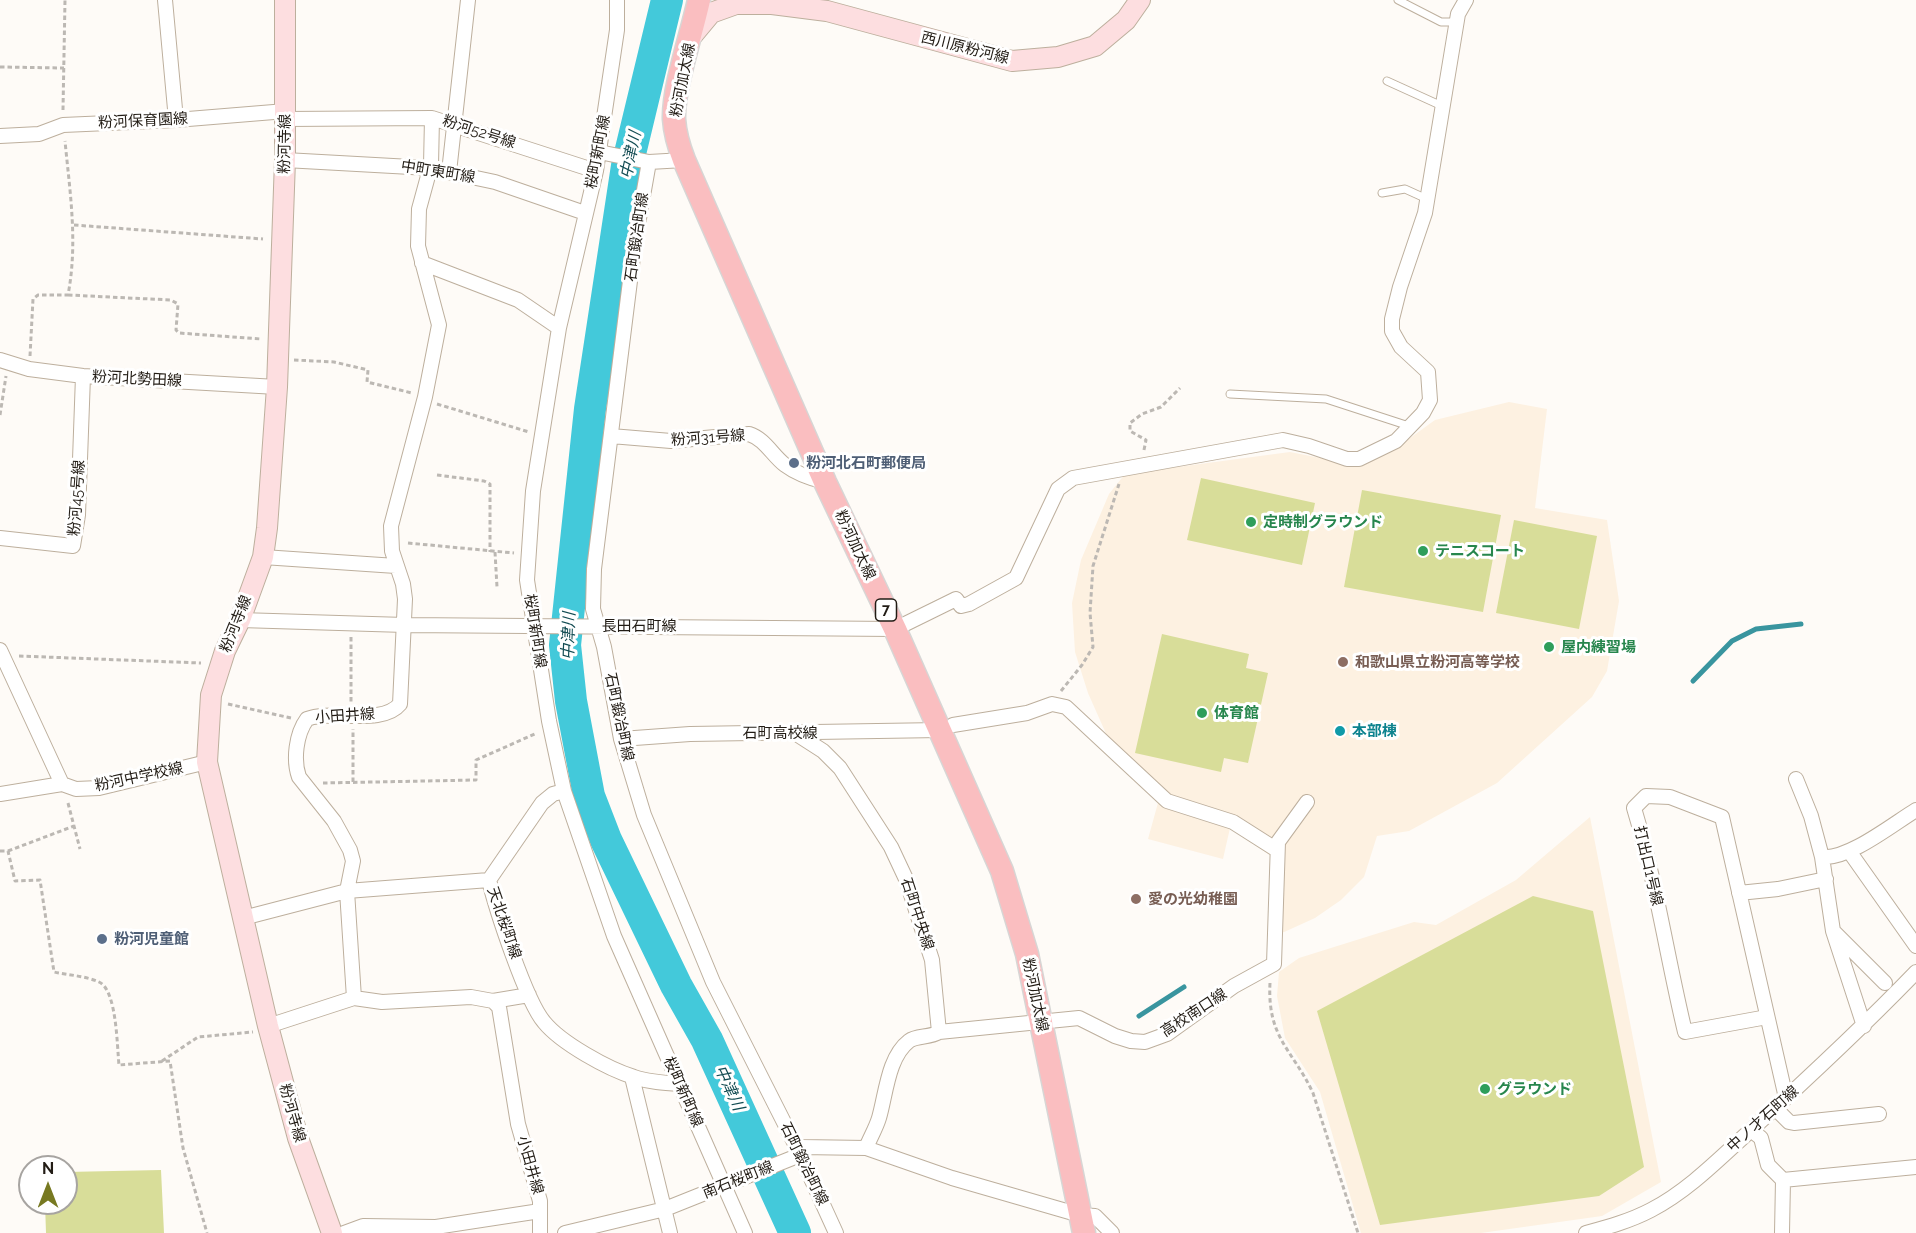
<!DOCTYPE html>
<meta charset="utf-8">
<style>
body{margin:0}
#map{position:relative;width:1916px;height:1233px;overflow:hidden;background:#fefbf7;font-family:Raleway,sans-serif}
canvas{display:block}
.north{position:absolute;left:18px;top:1155px;width:60px;height:60px;box-sizing:border-box;background:#fff;border:2px solid #a7a4a1;border-radius:50%;rotate:0deg;font-size:16px;font-weight:700;line-height:24px;text-align:center;color:#221c15}
.north::after{content:'';display:block;margin:auto;width:21px;height:27px;background:#777921;clip-path:polygon(50% 0,100% 100%,50% 72%,0 100%)}
</style>
<div id="map">
<canvas width="1916" height="1233"></canvas>
<div class="north">N</div>
</div>
<script>
const g = document.querySelector('canvas').getContext('2d');
g.lineJoin = 'round';
function fillPath(path, color) { g.fillStyle = color; g.fill(path, 'evenodd'); }
function stroke(path, color, width, dash) { g.strokeStyle = color; g.lineWidth = width; g.lineCap = dash ? 'butt' : 'round'; g.setLineDash(dash || []); g.stroke(path); }
function label(font, color, halo, rows, align = 'center') {
  g.font = font + ' Raleway,"Noto Sans JP",sans-serif'; g.lineWidth = 6; g.setLineDash([]); g.textBaseline = 'middle'; g.strokeStyle = halo; g.fillStyle = color; for (const [text, x, y, turn = 0] of rows) {
    g.save(); g.translate(x, y); g.rotate((+turn || 0) * Math.PI / 180); g.textAlign = isNaN(turn) ? turn : align; if (halo) g.strokeText(text, 0, 0); g.fillText(text, 0, 0); g.restore();
  }
}
fillPath(new Path2D(`
 M1509,402L1547,409L1535,508L1607,520L1619,601L1607,671L1592,697L1497,783L1409,831L1377,836L1364,877L1341,900L1315,918L1282,933L1284,859L1271,856L1230,828L1223,859L1148,839L1161,792L1108,738L1088,693L1075,652L1072,603L1081,560L1109,494L1125,474L1290,452L1356,465L1399,446L1435,420Z
 M1590,817L1661,1182L1602,1216L1481,1233H1361L1320,1092L1285,1038L1277,996L1279,972L1299,958L1414,922L1436,925L1516,880Z`), '#fdf1e1');
fillPath(new Path2D(`
 M1201,478L1315,503L1302,565L1187,540Z
 M1362,490L1501,515L1483,612L1344,587Z
 M1514,520L1597,536L1579,629L1496,613Z
 M1162,634L1249,654L1246,668L1268,673L1248,763L1224,758L1221,772L1135,753Z
 M1533,896L1593,911L1644,1167L1599,1196L1380,1225L1317,1011Z
 M161,1170L164,1233H46L45,1203H66V1172Z`), '#d8dd99');
stroke(new Path2D(`
 M1693,681L1732,641L1756,629L1801,624
 M1139,1016L1184,987`), '#39959f', 5);
stroke(new Path2D(`
 M667,0L627,166L590,409L565,645L571,701L589,796L606,840L676,985L707,1040L795,1233`), '#43c9da', 32);
const service = new Path2D(`
 M1398,0L1441,22H1457
 M1387,81L1442,106
 M1382,193L1405,189L1427,199
 M1230,394L1326,399L1409,426`);
const minor = new Path2D(`
 M165,0L176,120
 M617,0V30L596,171L559,328L533,491L527,580L549,721L564,791L614,936L745,1233
 M432,118L431,165L419,209L418,246L439,325L425,397L391,526L392,551L403,584L405,599L400,704C382,726 332,709 307,719C296,734 293,760 299,777L334,821L350,850L353,861L347,891L354,998L382,1002L471,997L493,1001L499,1007L518,1124L540,1201V1233
 M286,119L432,118L596,171
 M0,136L39,134L63,125L176,120L286,111
 M599,152L649,162L684,160
 M285,160L429,168L495,182L585,213
 M649,162L635,241L594,569L593,609L604,647L621,739L644,815L713,982L799,1152L836,1233
 M449,172L468,0
 M422,263L518,300L559,328
 M0,360L29,369L83,376L277,387
 M611,436L671,441L749,434C765,439 772,455 785,465C797,474 812,479 825,482
 M0,538L73,546L78,515L83,376
 M263,557L396,566
 M240,620L405,625L895,629L956,599L961,606L969,604L1016,578L1058,489L1073,478L1283,440L1309,446L1347,459H1359L1396,441L1423,413L1430,400L1428,372L1401,347L1392,331V319L1400,287L1425,213L1458,14L1466,0
 M0,650L62,784
 M953,725L1027,713L1052,704L1066,707L1167,801L1233,822L1277,850
 M795,733L823,751L840,768L891,847L906,879L932,960L939,1032L1079,1018L1115,1036L1131,1041L1145,1042L1167,1034L1234,986L1274,964L1278,842L1307,802
 M621,739L690,734L940,730
 M1796,779L1811,816L1822,857L1833,931L1864,1026
 M0,794L62,784L76,789L99,788L207,762
 M1849,851L1916,946
 M1822,857C1848,860 1893,824 1916,810
 M489,880L542,803L553,794L564,791
 M1739,893L1778,889L1826,879
 M243,918L347,891L489,880C496,909 526,1001 544,1022C561,1043 608,1069 634,1077C649,1082 664,1083 680,1084
 M1834,932L1885,983
 M493,1001L529,995
 M1767,1017L1685,1032C1667,957 1656,881 1634,808L1646,796L1670,797L1722,817L1786,1098
 M268,1026L354,998
 M632,1077L670,1233
 M1775,1108L1789,1122L1794,1123L1879,1114
 M1751,1130L1761,1138L1768,1165L1783,1180L1916,1167
 M866,1148C870,1138 876,1128 879,1118C886,1094 888,1057 909,1041C917,1035 930,1038 939,1032
 M344,1233L363,1226L436,1227L540,1211
 M565,1233L665,1209L795,1157L801,1147L866,1148L952,1178L1080,1215L1095,1216L1112,1233
 M1586,1233C1608,1227 1630,1221 1651,1210C1688,1191 1720,1158 1751,1130C1807,1079 1863,1027 1916,972
 M1782,1233L1783,1180`);
const secondary = new Path2D(`
 M285,0V160L277,387L267,528L263,557L240,620L225,651L211,695L207,762L268,1026L298,1138L332,1233
 M691,37L711,13L736,4H772L827,11L1012,61L1058,57L1095,46L1126,20L1140,0`);
const primary = new Path2D(`
 M699,0C692,33 673,88 674,119C675,134 679,147 684,160L825,482L895,629L1002,871L1027,954L1084,1233`);
stroke(service, '#bdaf9d', 9);
stroke(minor, '#bdaf9d', 16);
stroke(secondary, '#bdaf9d', 22);
stroke(primary, '#d7d6d5', 25);
stroke(new Path2D(`
 M0,67L64,68
 M63,110L65,0
 M74,225L263,239
 M68,295L171,300L178,304L176,330L179,333L261,339
 M30,356L33,299L38,295H68C78,243 70,193 65,141
 M294,360L334,362L368,370L367,382L412,393
 M437,404L529,432
 M0,415L6,376
 M1144,450L1146,440L1130,431V423L1142,414L1161,407L1180,388
 M437,475L484,481L490,484V552
 M408,543L514,553
 M495,552L497,587
 M351,637V703
 M19,656L201,663
 M1061,691L1082,665L1093,647L1090,613L1093,566L1119,484
 M228,704L291,718
 M353,782V729
 M323,783L476,780V760L537,733
 M68,803L80,849
 M0,851H8L15,881L40,880L54,972C68,975 86,976 99,982C117,990 117,1047 119,1065L170,1061L183,1148L207,1233
 M8,851L74,826
 M1270,983C1267,1038 1293,1050 1313,1093L1358,1233
 M162,1061L198,1037L253,1032`), '#bcb8b3', 3, [4.5, 3]);
stroke(service, '#fff', 7);
stroke(minor, '#fff', 14);
stroke(secondary, '#fddee0', 20);
stroke(primary, '#fabec0', 22);
for (const [x, y, r, color] of [
 [794,463,6,"#5c6f8a"],
 [1251,522,6,"#2e9e5b"],
 [1423,551,6,"#2e9e5b"],
 [1549,647,6,"#2e9e5b"],
 [1343,662,6,"#8d6e63"],
 [1202,713,6,"#2e9e5b"],
 [1340,731,6,"#0f9aa8"],
 [1136,899,6,"#8d6e63"],
 [102,939,6,"#5c6f8a"],
 [1485,1089,6,"#2e9e5b"]
]) { const dot = new Path2D(); dot.arc(x, y, r, 0, 2 * Math.PI); g.fillStyle = color; g.fill(dot); stroke(dot, '#fff', 2); }
for (const [x, y, w] of [
 [886,610,21]
]) { const box = new Path2D(); box.roundRect(x - w / 2, y - 11, w, 22, 4.5); g.fillStyle = '#fff'; g.fill(box); stroke(box, '#221c15', 1.5); }
label('bold 14px', '#221c15', null, [
 ["7",886,610]
]);
label('15px', '#221c15', '#fff', [
 ["西川原粉河線",965,48,14],
 ["粉河加太線",683,80,-79],
 ["粉河保育園線",143,121,-3],
 ["粉河52号線",479,132,18],
 ["粉河寺線",285,144,-89],
 ["桜町新町線",598,152,-79],
 ["中町東町線",438,172,9],
 ["石町鍛冶町線",637,237,-82],
 ["粉河北勢田線",137,379,3],
 ["粉河31号線",708,438,-4],
 ["粉河45号線",77,498,-86],
 ["粉河加太線",855,545,65],
 ["粉河寺線",236,624,-68],
 ["長田石町線",639,626],
 ["桜町新町線",535,631,81],
 ["小田井線",345,716,-4],
 ["石町鍛冶町線",619,717,78],
 ["石町高校線",780,733],
 ["粉河中学校線",139,777,-12],
 ["打出口1号線",1648,866,77],
 ["石町中央線",917,914,72],
 ["天北桜町線",504,923,71],
 ["粉河加太線",1035,995,78],
 ["高校南口線",1194,1013,-33],
 ["桜町新町線",683,1092,66],
 ["粉河寺線",292,1113,74],
 ["中ノ才石町線",1763,1119,-42],
 ["石町鍛冶町線",804,1164,64],
 ["小田井線",530,1165,74],
 ["南石桜町線",738,1180,-22]
]);
label('bold 15px', '#4e5e75', '#fff', [
 ["粉河北石町郵便局",806,463],
 ["粉河児童館",114,939]
], 'left');
label('bold 15px', '#27864d', '#fff', [
 ["定時制グラウンド",1263,522],
 ["テニスコート",1435,551],
 ["屋内練習場",1561,647],
 ["体育館",1214,713],
 ["グラウンド",1497,1089]
], 'left');
label('bold 15px', '#785e54', '#fff', [
 ["和歌山県立粉河高等学校",1355,662],
 ["愛の光幼稚園",1148,899]
], 'left');
label('bold 15px', '#0d838f', '#fff', [
 ["本部棟",1352,731]
], 'left');
label('italic 16px', '#134c53', '#fff', [
 ["中津川",631,155,-78],
 ["中津川",569,636,-88],
 ["中津川",729,1088,65]
]);
</script>
